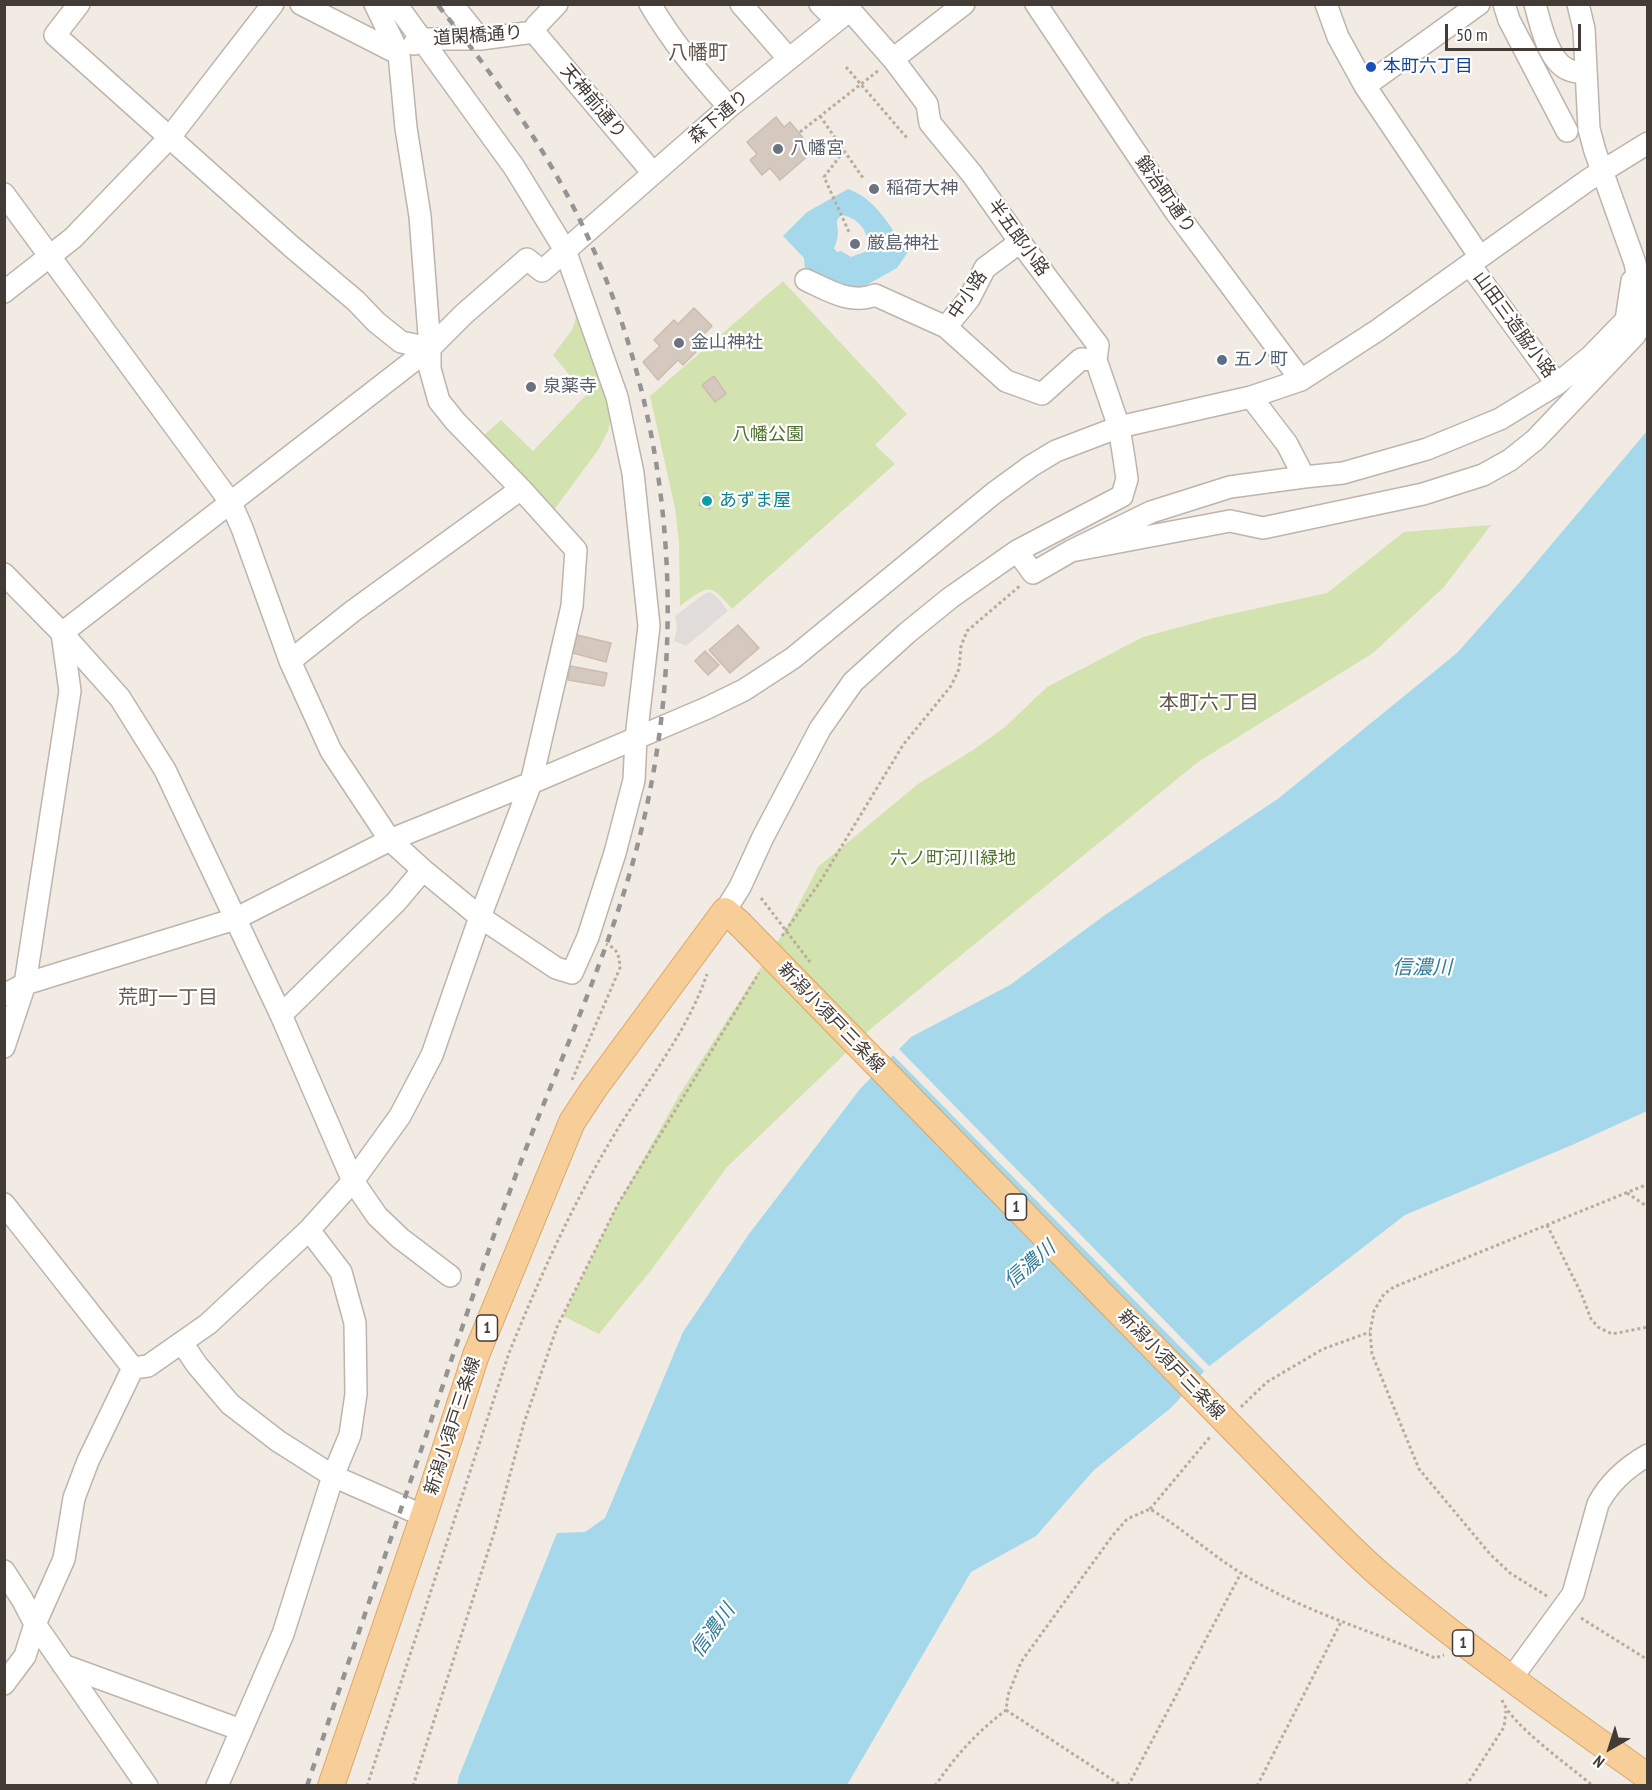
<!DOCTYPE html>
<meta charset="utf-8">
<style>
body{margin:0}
#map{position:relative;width:1652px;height:1790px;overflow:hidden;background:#f1ebe4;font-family:"PT Sans Narrow",sans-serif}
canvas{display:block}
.frame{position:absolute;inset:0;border:6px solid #433b35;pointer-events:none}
.north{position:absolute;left:1580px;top:1718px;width:60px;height:60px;-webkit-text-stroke:4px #fff;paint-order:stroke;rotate:219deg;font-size:16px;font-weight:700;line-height:24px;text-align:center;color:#433b35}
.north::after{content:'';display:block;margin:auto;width:21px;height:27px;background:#433b35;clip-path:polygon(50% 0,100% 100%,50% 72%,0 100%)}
.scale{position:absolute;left:1445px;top:24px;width:136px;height:27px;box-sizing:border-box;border:3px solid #433b35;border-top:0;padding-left:8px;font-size:18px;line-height:21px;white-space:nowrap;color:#433b35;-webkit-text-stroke:4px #fff;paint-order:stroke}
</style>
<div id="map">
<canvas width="1652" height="1790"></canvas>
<div class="frame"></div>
<div class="north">N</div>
<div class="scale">50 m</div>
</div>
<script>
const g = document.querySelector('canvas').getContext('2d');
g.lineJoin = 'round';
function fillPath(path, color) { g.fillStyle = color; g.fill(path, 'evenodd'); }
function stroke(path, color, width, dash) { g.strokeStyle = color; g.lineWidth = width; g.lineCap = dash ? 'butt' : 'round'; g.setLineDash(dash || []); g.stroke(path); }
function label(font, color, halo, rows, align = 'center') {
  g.font = font + ' "PT Sans Narrow","Noto Sans JP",sans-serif'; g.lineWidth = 4.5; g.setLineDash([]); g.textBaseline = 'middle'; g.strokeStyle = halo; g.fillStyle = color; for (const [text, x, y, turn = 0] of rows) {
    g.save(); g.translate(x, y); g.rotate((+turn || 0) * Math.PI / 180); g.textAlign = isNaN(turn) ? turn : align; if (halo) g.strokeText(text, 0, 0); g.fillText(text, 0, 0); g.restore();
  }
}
fillPath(new Path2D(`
 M783,281L907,414L875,445L895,464L732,609C709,581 708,586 680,606L679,543L675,508L650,396Z
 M579,308L613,409L608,431L598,450L554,510L482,437L501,420L533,451L586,395L553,355L572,330Z
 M1491,525L1444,587L1373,653L1198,762L873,1027L727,1167L652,1269L599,1334L563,1316L618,1204L681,1092L787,927L818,867L918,784L973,750L1005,727L1047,687L1143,637L1217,617L1327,593L1404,532Z`), '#d3e3af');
fillPath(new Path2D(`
 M710,592L718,598L728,611L686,646L674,641L677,627L675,616L704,594Z`), '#dfdcd9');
fillPath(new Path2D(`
 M848,189C876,198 892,230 908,252L897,268L856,291L805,271L804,258L783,236L807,212ZM842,215C859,218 871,233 867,251L851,257L841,251L837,252L834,248C836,243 838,238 838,233C838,224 834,220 842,215Z
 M1647,431V1111L1572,1145L1405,1215L1207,1368L1172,1407L1094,1470L1036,1536L971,1572L847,1785L457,1786L459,1776L557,1533L585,1532L605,1518L683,1332L749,1234L860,1089L911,1037L1010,985L1105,915L1279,798L1457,653L1519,583Z`), '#a4d8ea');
fillPath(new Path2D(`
 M898,1048L1211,1368L1206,1373L892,1054Z`), '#f1ebe4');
const building = new Path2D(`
 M776,117L784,127L790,122L804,139L799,144L809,155L780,180L770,168L762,175L750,160L757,154L747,142Z
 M694,308L712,326L704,334L706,337L693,349L696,352L683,365L678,360L658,380L643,362L660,346L654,340L674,320L678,324Z
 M714,376L726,394L715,402L702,385Z
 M704,493L714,497L710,509L699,505Z
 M738,625L759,648L730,673L709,650Z
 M577,635L611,643L606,662L573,653Z
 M705,651L719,665L708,675L695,661Z
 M570,666L607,673L604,686L568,680Z`);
fillPath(building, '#d5c8be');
stroke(building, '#ccbcae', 1.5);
const minor = new Path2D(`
 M79,4L55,35L292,247L356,301L376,322L401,342L430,348
 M301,4L399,54
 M452,4L480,39
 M650,4C672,42 700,75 729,107
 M741,4L789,59
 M820,4L836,20
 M1036,4L1175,211L1301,380
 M1326,4L1338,37L1365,86L1480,257
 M1504,4L1509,20L1567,131
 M1535,4C1540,23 1548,60 1567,69C1572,72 1580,72 1586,74
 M534,32L653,173
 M534,32L536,26L557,4
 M414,44L422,39H480L534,32
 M893,59L964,4
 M1365,86L1479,4
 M4,194L231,503L242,528L290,661L331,751L390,840L423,870L480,917L556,968L572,973L588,937L615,853L634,780L636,738L649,626L633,473L617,397L565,250L514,167L396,4
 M1470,265L1557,384
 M806,280C828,290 851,305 875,295L946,327L1006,381L1042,394L1081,359L1096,360
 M4,292L73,238L170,137L273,4
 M946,327L969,299L985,268L1020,242
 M1251,397L1287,444L1304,477
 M1017,551L1033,573L1071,551L1151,512L1230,487L1304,477L1343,473L1427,449L1500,419L1557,384L1590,357L1626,320L1632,281
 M1071,551L1230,521L1263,528L1423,494L1483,475L1510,460L1535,440L1635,335L1641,323L1643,308L1635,263L1595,151L1589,129L1584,29L1578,4
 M4,574L62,633L120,698L165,770L281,1015L353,1181L377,1216L400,1238L450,1276
 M62,633L430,348L464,314L527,259L542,271L729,107L850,10L893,59L927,104L930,123L972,174L1020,242L1098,345L1096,360L1119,427L1124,458L1127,479L1122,496L1017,551L950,598L907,633L853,682L820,729L763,837L740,887L725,911
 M290,661L353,611L521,489
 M4,995L25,984L235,919L390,840L531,783L707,708L744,690L793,658L994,493L1031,466L1056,451L1119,427L1251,397L1301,380L1378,330L1588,180L1648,143
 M281,1015L396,902L423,870
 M4,1047L25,984L70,691L62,633
 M4,1204L133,1368
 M182,1343L197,1365L230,1404L278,1441L333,1476L424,1516
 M133,1368L148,1366L208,1324L309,1230L353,1181L400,1116L432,1055L480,917L531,783L572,606L576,550L521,489L455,421L439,401L430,369V348L420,216L406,128L399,54L375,4
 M4,1571L22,1599L35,1624L147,1786
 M63,1665L241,1730
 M1511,1679L1573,1594L1598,1504C1609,1483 1627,1467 1648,1455
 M4,1684L25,1656L35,1624L64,1559L74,1498L88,1461L133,1368
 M217,1786L283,1634L333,1476L350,1435L356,1394L355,1323L341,1272L309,1230`);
const major = new Path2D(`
 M1294,1491C1324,1521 1353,1552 1386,1580C1469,1650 1558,1713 1648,1777
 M331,1786L427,1506L476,1355L572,1122L593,1090L725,911L739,923`);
stroke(minor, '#beb4ab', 24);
stroke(major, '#daa769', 28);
stroke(new Path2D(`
 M846,67L907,138
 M820,116L863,178
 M800,132L879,70
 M844,151L824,177L849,232
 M782,936L820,882L903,745L951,686L959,669L961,646L967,631L1021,585
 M572,1080L620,968C619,955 618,949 606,944
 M1627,1193L1648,1207
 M1547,1225L1581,1293L1591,1319L1598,1327L1612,1334L1648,1327
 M1241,1407L1267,1382L1323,1349L1370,1332
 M1150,1509L1210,1437
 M1547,1596L1510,1573L1490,1554L1419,1469L1372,1354L1370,1332L1374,1311L1384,1294L1394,1287L1648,1184
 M1581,1618L1648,1660
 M1502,1700C1512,1726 1570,1766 1593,1786
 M1006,1710L1122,1786
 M367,1786L509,1353C539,1279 572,1205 614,1135C646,1082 687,1033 707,974
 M413,1786L494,1533L524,1423L557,1327L618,1204L759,973
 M935,1786C956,1755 976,1733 1006,1710L1008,1695L1021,1662L1113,1535L1127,1519L1150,1509C1182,1528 1209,1553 1241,1573C1301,1611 1370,1630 1435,1658L1444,1655
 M1128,1786L1241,1573
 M1257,1786L1341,1622
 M1466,1786L1504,1727L1506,1711`), '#bcab9a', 3, [3, 3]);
stroke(minor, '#fff', 21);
stroke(major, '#f7cd98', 26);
stroke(new Path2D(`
 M307,1786C348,1662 391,1539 433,1415C457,1343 481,1270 507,1199C552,1074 613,952 643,823C688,632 672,423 591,244C552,156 497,79 437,4`), '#949494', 4.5, [8, 8]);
const majorBridge = new Path2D(`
 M739,923L1294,1491`);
stroke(majorBridge, '#daa769', 28, []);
stroke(new Path2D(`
 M761,898L810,962`), '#bcab9a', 3, [3, 3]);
stroke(majorBridge, '#f7cd98', 26);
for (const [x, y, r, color] of [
 [1371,67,6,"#1a4fb4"],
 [778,149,6,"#6b7280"],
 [874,189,6,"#6b7280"],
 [855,244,6,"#6b7280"],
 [679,343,6,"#6b7280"],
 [1222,360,6,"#5c6f8a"],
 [531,387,6,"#6b7280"],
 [707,501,6,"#0f9aa8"]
]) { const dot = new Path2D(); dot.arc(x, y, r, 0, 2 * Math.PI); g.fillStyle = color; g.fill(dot); stroke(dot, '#fff', 2); }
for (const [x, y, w] of [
 [1016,1207,21],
 [487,1328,21],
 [1463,1643,21]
]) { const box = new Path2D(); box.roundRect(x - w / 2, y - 13, w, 26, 4.5); g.fillStyle = '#fff'; g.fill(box); stroke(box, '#433b35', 1.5); }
label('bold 16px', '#433b35', null, [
 ["1",1016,1207],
 ["1",487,1328],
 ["1",1463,1643]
]);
label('18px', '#433b35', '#fff', [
 ["道閑橋通り",478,36,-4],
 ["天神前通り",593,102,50],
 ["森下通り",719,117,-40],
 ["鍛治町通り",1165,195,55],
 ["半五郎小路",1018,238,54],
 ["中小路",968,295,-56],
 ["山田三造脇小路",1514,325,54],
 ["新潟小須戸三条線",831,1018,46],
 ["新潟小須戸三条線",1171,1365,46],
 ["新潟小須戸三条線",453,1426,-72]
]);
label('18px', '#164399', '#fff', [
 ["本町六丁目",1383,67]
], 'left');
label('18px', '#5b616d', '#fff', [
 ["八幡宮",790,149],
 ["稲荷大神",886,189],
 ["厳島神社",867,244],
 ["金山神社",691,343],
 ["泉薬寺",543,387]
], 'left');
label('18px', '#4e5e75', '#fff', [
 ["五ノ町",1234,360]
], 'left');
label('18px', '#50702d', '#fff', [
 ["八幡公園",768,435],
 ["六ノ町河川緑地",953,859]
]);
label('18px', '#0d838f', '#fff', [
 ["あずま屋",719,501]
], 'left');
label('20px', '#64574d', '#fff', [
 ["八幡町",698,53],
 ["本町六丁目",1209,703],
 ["荒町一丁目",168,998]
]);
label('italic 20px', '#327b97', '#fff', [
 ["信濃川",1422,968],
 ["信濃川",1030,1265,-41],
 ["信濃川",713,1631,-54]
]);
</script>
